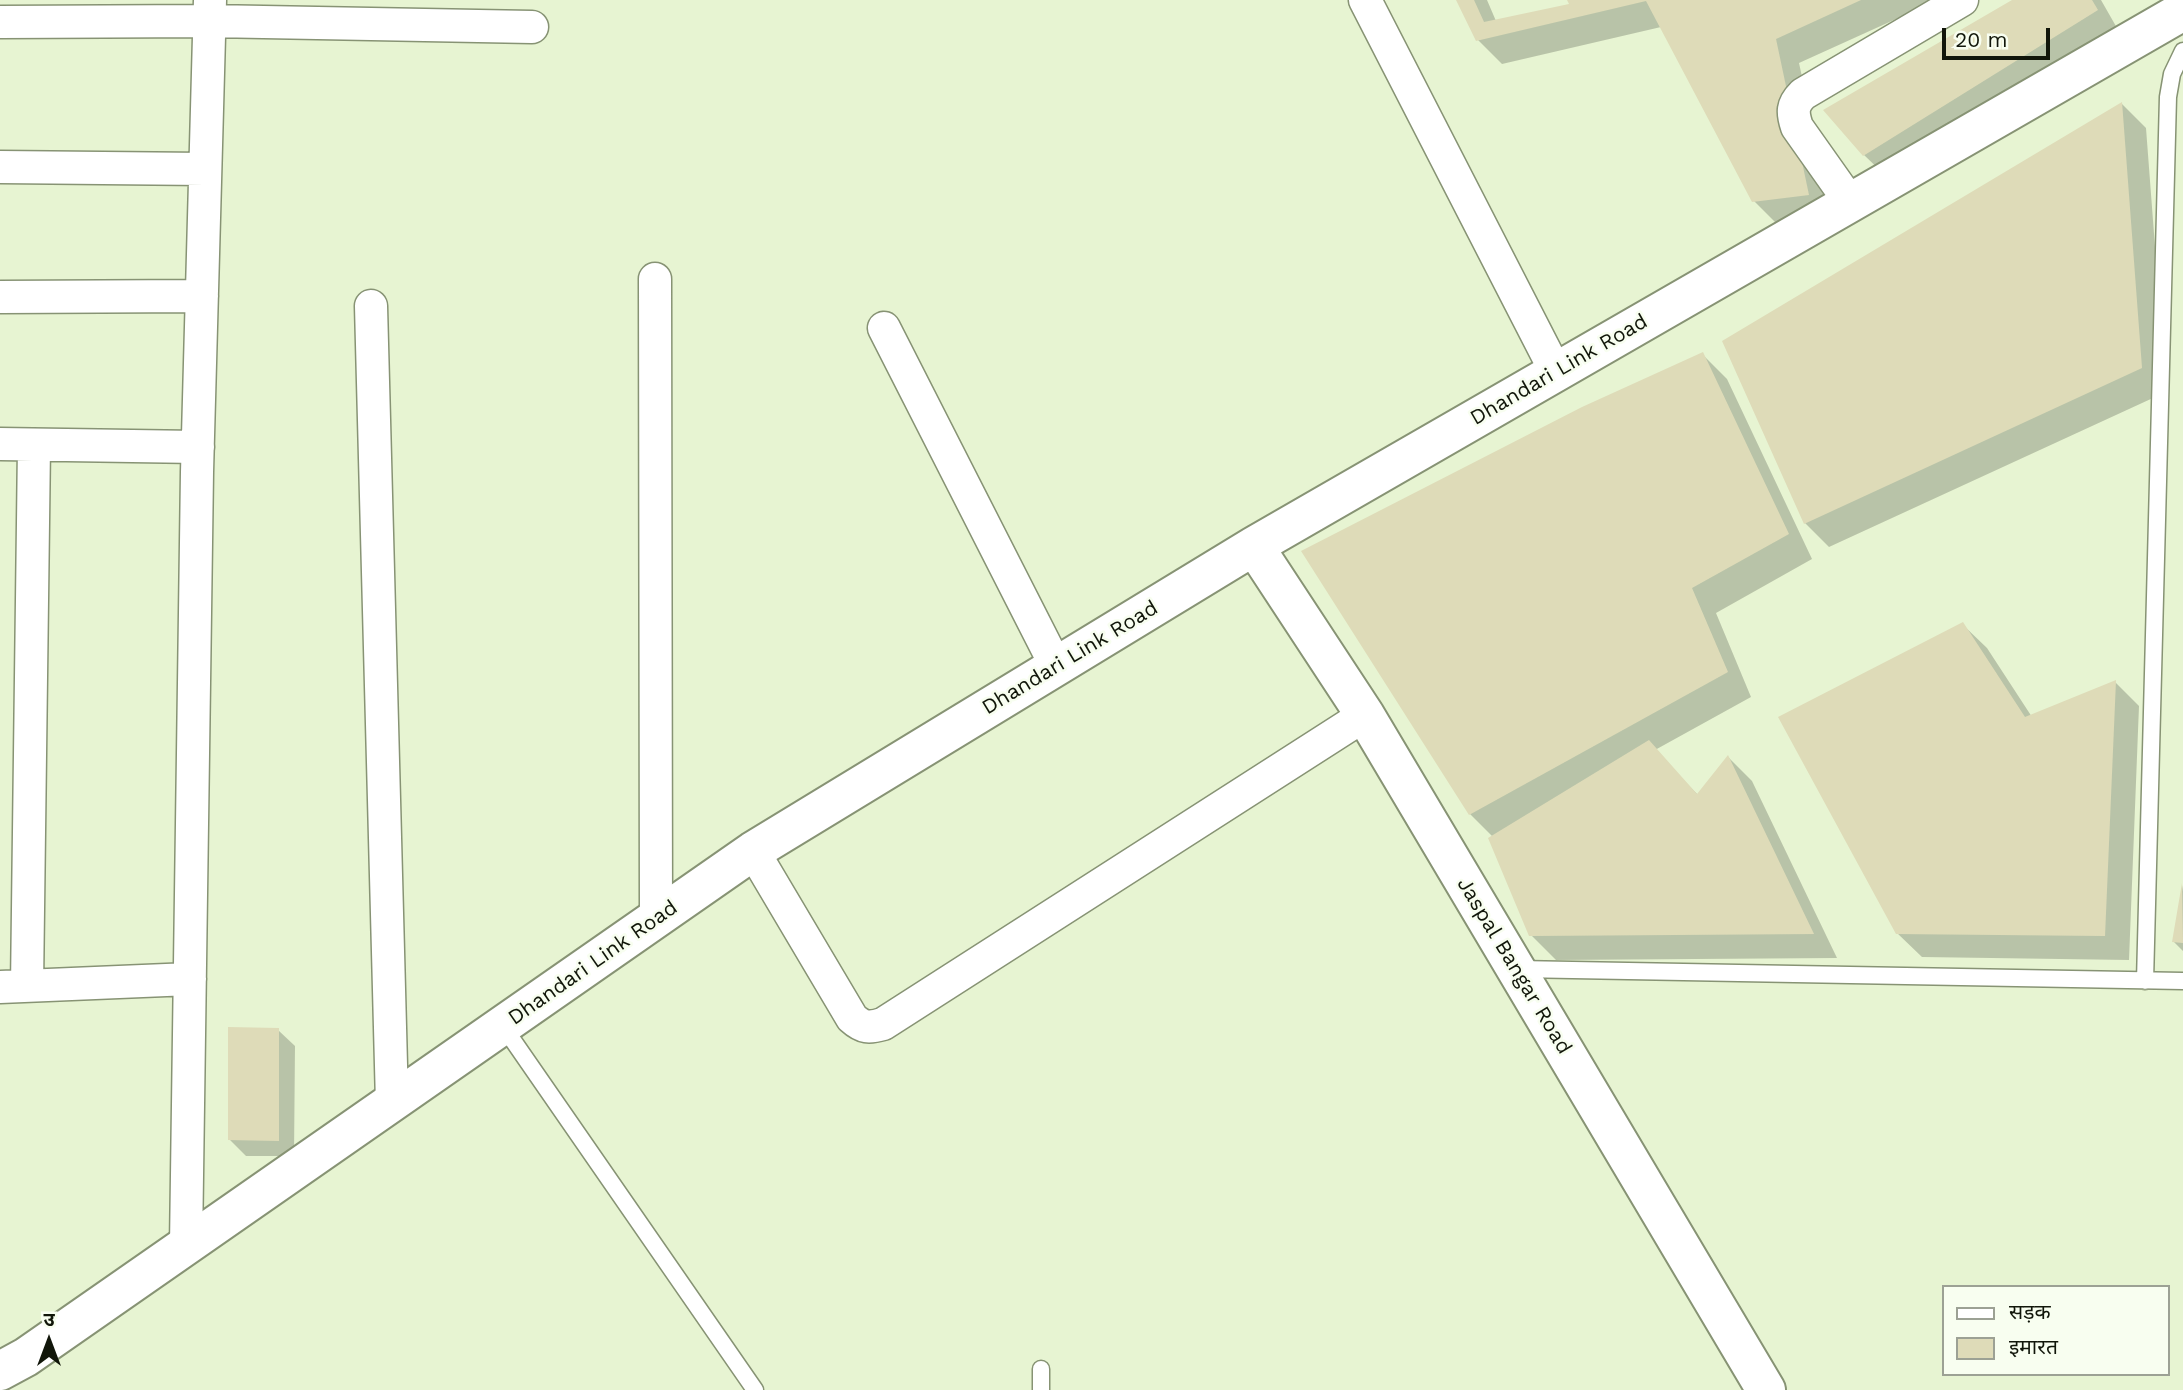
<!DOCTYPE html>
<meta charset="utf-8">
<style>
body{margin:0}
#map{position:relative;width:2183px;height:1390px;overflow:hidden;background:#e7f4d2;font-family:"Work Sans","Noto Sans Devanagari",sans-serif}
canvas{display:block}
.legend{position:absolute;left:1942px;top:1285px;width:228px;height:91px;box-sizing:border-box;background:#f8fef0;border:2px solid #9ca194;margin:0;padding:9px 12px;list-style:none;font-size:21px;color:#11160a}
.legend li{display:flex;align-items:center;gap:14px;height:35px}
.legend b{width:35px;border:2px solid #9ca194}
.north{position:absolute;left:14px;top:1306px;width:70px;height:70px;-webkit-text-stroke:5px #f8fef0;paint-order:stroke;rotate:0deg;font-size:19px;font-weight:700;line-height:28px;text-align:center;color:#11160a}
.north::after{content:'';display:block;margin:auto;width:24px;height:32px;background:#11160a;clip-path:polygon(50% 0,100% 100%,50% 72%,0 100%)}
.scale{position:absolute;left:1942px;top:28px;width:108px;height:32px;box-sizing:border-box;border:4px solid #11160a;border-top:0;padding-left:9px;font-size:21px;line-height:24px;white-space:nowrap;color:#11160a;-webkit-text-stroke:5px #f8fef0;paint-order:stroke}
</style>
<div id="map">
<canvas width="2183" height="1390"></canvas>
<ul class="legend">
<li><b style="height:9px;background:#fff"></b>सड़क</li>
<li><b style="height:19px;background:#dedbb8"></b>इमारत</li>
</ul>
<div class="north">उ</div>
<div class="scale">20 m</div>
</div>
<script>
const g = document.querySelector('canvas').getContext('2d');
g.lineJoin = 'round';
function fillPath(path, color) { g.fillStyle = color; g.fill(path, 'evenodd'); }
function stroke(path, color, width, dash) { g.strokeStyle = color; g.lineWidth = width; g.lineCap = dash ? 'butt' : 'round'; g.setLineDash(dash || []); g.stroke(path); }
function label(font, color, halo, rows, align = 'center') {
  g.font = font + ' "Work Sans",sans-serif'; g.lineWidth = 5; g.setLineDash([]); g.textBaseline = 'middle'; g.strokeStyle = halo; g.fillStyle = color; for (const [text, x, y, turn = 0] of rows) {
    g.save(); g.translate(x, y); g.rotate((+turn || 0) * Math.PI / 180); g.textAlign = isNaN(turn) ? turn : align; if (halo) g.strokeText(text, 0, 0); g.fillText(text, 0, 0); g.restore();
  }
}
fillPath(new Path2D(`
 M1458,0H1487L1496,21L1572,5L1569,0H1938L1799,63L1833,219L1778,225L1754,201L1661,27L1502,64L1478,40Z
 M2015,0H2101L2121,35L1889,179L1864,155Z
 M2122,104L2146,128L2166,392L1829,547L1805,523Z
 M1702,354L1727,379L1812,559L1716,613L1751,697L1655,750L1698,795L1728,757L1752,781L1837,958L1556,960L1531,935L1493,837L1470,814Z
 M1962,624L1987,648L2032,717L2115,682L2139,706L2129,960L1922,957L1897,933Z
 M2183,885V951L2174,942Z
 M278,1030L295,1046L294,1156H246L229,1139Z`), '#0003');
fillPath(new Path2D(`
 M1456,0H1474L1484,22L1569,4L1567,0H1861L1776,39L1809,195L1752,202L1646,1L1476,41Z
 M2012,0H2092L2098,10L1863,156L1823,110Z
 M2122,102L2142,368L1804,524L1722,341Z
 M1703,352L1789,534L1692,588L1728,672L1469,815L1301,551L1582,407Z
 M1963,622L2025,717L2116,680L2105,936L1896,934L1778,717Z
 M1649,740L1697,794L1728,755L1814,934L1529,936L1488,838Z
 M2182,883L2183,943L2172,942Z
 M228,1027L279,1028V1141L228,1140Z`), '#dedbb8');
const lane = new Path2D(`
 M1517,969L2183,981
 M2145,981L2168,97L2172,74L2183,51
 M503,1026L755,1390
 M1041,1369V1390`);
const street = new Path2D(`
 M1365,0L1556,372
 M0,22L210,21L532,27
 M0,167L205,169
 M1850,202L1797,127C1792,112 1792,105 1803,94L1962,0
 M655,279L656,919
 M0,297L202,296
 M371,306L392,1103
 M884,328L1056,666
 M0,444L198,447
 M753,851L852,1018C863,1028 869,1028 883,1024L1365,715
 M27,986L34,445
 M0,987L190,979
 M186,1245L197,472L210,0`);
const secondary = new Path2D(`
 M1254,546L1365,715L1766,1390
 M0,1371L26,1357L753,851L1254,546L2183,11`);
stroke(lane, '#879374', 19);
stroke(street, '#879374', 35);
stroke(secondary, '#879374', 42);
stroke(lane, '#fff', 16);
stroke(street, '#fff', 32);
stroke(secondary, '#fff', 38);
label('21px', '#11160a', '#f8fef0', [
 ["Dhandari Link Road",1559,370,-30],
 ["Dhandari Link Road",1070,658,-31],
 ["Dhandari Link Road",593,963,-35],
 ["Jaspal Bangar Road",1514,966,59]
]);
</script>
